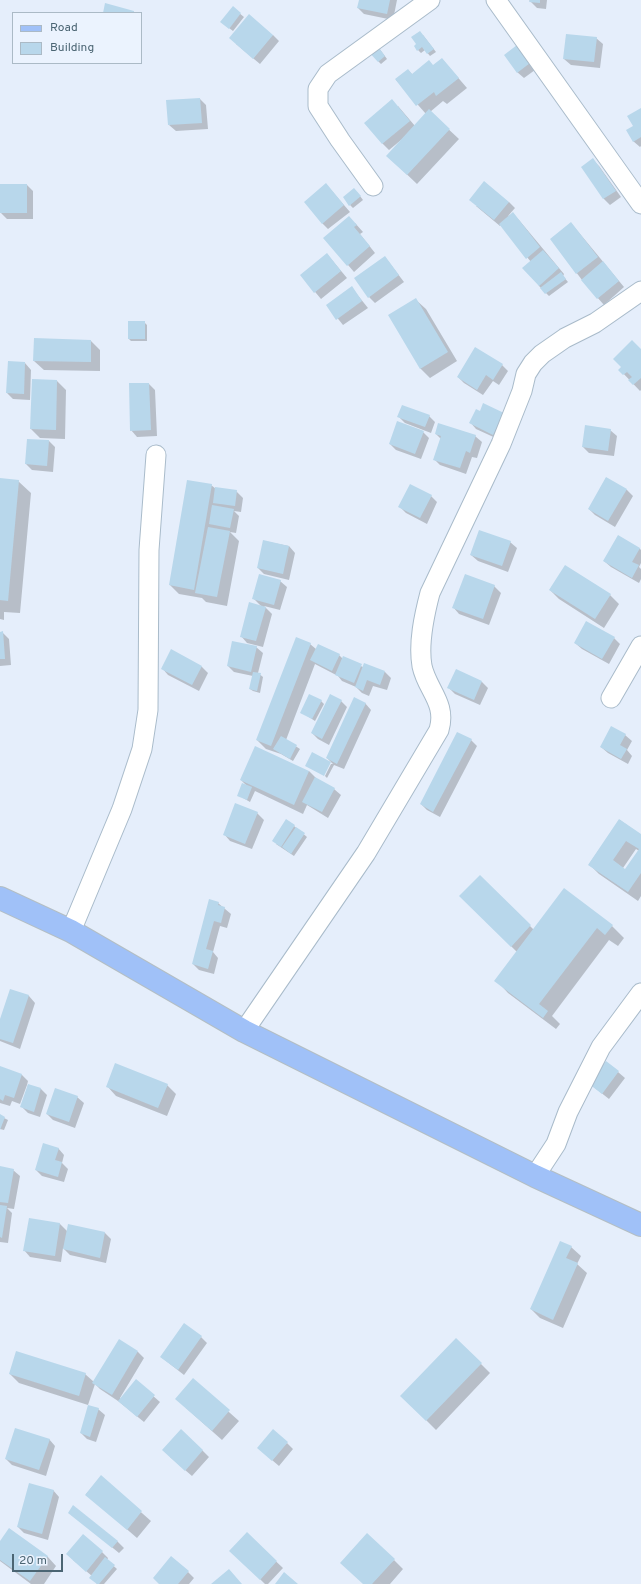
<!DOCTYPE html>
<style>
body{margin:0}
#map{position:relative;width:641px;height:1584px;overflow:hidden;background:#e5eefb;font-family:Overpass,sans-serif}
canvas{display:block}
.legend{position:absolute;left:12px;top:12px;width:130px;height:52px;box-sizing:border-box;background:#ebf3fe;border:1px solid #abbac6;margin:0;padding:5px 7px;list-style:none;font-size:12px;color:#4b6573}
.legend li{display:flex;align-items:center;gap:8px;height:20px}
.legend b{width:20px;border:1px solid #abbac6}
.scale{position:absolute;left:12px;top:1554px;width:51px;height:18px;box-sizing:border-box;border:2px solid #4b6573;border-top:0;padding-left:5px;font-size:12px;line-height:14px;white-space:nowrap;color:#4b6573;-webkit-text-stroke:3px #ebf3fe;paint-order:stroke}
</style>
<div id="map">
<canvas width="641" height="1584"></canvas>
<ul class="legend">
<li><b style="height:5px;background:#a0c1f8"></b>Road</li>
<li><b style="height:11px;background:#b8d7eb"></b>Building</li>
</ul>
<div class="scale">20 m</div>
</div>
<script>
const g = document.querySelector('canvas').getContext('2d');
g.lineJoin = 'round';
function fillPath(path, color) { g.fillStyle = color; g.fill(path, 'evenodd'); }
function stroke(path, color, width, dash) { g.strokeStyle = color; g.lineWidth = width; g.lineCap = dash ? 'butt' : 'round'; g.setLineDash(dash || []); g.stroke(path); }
fillPath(new Path2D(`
 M360,0H397L393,20L364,14L358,8Z
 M529,0H547L546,9L537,8Z
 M233,8L244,17L233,31L225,25Z
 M273,35L279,41L260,64L236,44Z
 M423,35L436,52L430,56L425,50L421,53L418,50Z
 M596,38L603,44L600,68L571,65L564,59Z
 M517,47L535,70L524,78L517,72Z
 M379,48L387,59L381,64L378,61Z
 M442,59L467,88L447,104L443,101L430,112L459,139L417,184L397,165L402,141L401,140L389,150L382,143L398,106L415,126L426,114L396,80L408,70L413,75L433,66Z
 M200,99L206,105L208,129L176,131L169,125Z
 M641,109V146L640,147L633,141L634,126Z
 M593,160L599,166L621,197L610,205L604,199L582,167Z
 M326,184L350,212L328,229L322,223Z
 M27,185L33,191V219H7L1,213Z
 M357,192L363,200L353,208L350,205Z
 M509,202L515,208L508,216L513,214L519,220L564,274L563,276L568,282L549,296L539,286L531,262L501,225L500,226L476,206Z
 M355,223L363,232L360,234L375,253L354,272L325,238Z
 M571,223L624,287L604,305L582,280L551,239Z
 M327,254L347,278L321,299L301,275Z
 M385,257L404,282L375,303L369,297Z
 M352,288L368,308L343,325L327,305Z
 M416,300L426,309L457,361L430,378L420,368Z
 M144,322L147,325V341H131L128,338Z
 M91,341L100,350V371L44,370L34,361Z
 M641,350V390L640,391L620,370Z
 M25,363L31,370L30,400L13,399L7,393Z
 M502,365L508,371L499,385L493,381L483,395L464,383L458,377Z
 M33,380L57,381L66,390L65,439L40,438L31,429Z
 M149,384L155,390L157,436L137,437L131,430Z
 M480,412L503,414L500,440L476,429L470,422Z
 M398,416H429L435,422L431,433L405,423Z
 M610,430L617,436L614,456L589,453L583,447Z
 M423,432L429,438L421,459L396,450L390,444Z
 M436,434L475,436L482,442L477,458L472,457L466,474L440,465L434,459L441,439Z
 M28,440L49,441L55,447L53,472L32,470L26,464Z
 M606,478L627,490L633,496L615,527L595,515L589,509Z
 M0,479L18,481L31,493L20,613L4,612V620L0,619Z
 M211,485L216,489L236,491L243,498L241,512L234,511L239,516L236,533L230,532L239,541L227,606L206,602L202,598L179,594L170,585Z
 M431,496L437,502L427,524L406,513L400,507Z
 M264,541L289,546L295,553L289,580L264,574L258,568Z
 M510,542L517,548L508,572L478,561L471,555Z
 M639,548L641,550V563L639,567L641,569V579L639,583L611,567L604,561Z
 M280,581L287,587L280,610L264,606L272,614L263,647L247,643L241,636L261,606L253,598Z
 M494,586L501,593L489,625L459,614L453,607Z
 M550,590L610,595L619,604L604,628L559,599Z
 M2,632L9,639L11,665L0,666V633Z
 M614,638L620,644L609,664L582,649L575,643Z
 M310,644L316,649L339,655L343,659L363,667L385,672L391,678L387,690L373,686L369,696L362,693L356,687L342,681L338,676L315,664L286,740L300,749L293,761L281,754L266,749L257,740Z
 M256,647L263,653L258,673L263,677L260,693L253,691L250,689L253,676L234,672L228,666Z
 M171,651L202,667L208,673L199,691L168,675L162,668Z
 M482,682L488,688L480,705L455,694L449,688Z
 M321,701L324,704L315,721L301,712Z
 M341,701L347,707L329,745L318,739L312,733Z
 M365,703L371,710L344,769L334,765L327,778L325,776L331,764H333L327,758Z
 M625,735L632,741L627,750L632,756L628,764L608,753L601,747Z
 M471,740L477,746L440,817L427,810L421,804Z
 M309,771L317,779L334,789L341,795L328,818L307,805L303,814L255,791L250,802L238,795L247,786L241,780Z
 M257,813L264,820L252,849L230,841L224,834Z
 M620,820L641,835V896L638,901L599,874L589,864ZM636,849L639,851L625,870L623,868Z
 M294,826L307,837L294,856L276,844Z
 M480,876L534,930L612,926L624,938L618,946L609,940L552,1016L560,1024L556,1029L508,993L496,980L517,952L460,896Z
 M218,903L231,914L227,928L220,926L213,952L218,958L214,974L199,970L193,964Z
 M11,990L29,996L35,1003L20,1049L0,1041V1022Z
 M0,1067L22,1075L28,1081L27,1085L41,1089L47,1095L40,1117L28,1113L22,1107L29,1085H27L20,1104L12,1101L10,1106L0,1103Z
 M618,1072L625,1078L609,1099L590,1084Z
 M167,1085L176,1094L167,1116L116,1096L107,1086Z
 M77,1097L84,1103L75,1128L53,1120L47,1114Z
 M0,1116L8,1120L4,1130L0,1129Z
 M58,1148L64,1155L62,1163L68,1169L64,1182L42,1176L36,1170Z
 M0,1167L13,1170L20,1176L14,1209L7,1208L12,1213L8,1243L0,1242Z
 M30,1219L60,1224L68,1232L69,1225L105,1233L111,1239L106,1263L70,1255L63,1248L61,1262L30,1257L24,1250Z
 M571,1247L581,1256L577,1264L587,1273L563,1328L540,1318L531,1309Z
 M201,1337L207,1343L184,1375L161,1357Z
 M456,1339L490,1373L436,1430L402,1396Z
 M119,1341L138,1352L144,1358L120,1398L121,1399L136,1381L160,1402L144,1422L118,1401L100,1389L95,1384L88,1405L19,1383L10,1374H85L94,1382Z
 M193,1380L239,1421L222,1440L186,1408Z
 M98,1409L105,1415L96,1442L87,1439L81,1433Z
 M49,1439L55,1446L46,1476L12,1465L6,1459Z
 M287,1443L293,1449L279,1466L265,1454Z
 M202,1450L209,1457L192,1476L170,1457Z
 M101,1477L151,1521L137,1538L86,1494Z
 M53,1490L59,1497L48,1540L24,1533L18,1527Z
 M69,1512L117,1541L124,1548L119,1553Z
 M247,1534L283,1568L268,1584H265L231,1551Z
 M83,1535L102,1552L108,1558L107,1560L117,1569L104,1584H97L92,1576L73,1560Z
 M0,1543L47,1556L56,1566L44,1584H31L0,1561Z
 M394,1560L403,1569L390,1584H363Z
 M188,1572L194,1578L189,1584H160Z`), '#0003');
fillPath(new Path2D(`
 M359,0H390L387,14L357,8Z
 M530,0H540V3L529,2Z
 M105,3L134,11V13H103Z
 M233,6L241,13L229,29L220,22Z
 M249,14L273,35L253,59L229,38Z
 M420,31L434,49L427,54L422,47L417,51L414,46L416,44L411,37Z
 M566,34L597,37L594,62L563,59Z
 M376,44L385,56L378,62L368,51Z
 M517,45L530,63L517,73L504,55Z
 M442,58L459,78L436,96L434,92L416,106L395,79L408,69L412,74L429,60L433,65Z
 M200,98L202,123L168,125L166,100Z
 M392,99L410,121L382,144L364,123Z
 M641,108V137L633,142L626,130L633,126L627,116Z
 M429,109L450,129L407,175L386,156Z
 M593,158L616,191L603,199L581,167Z
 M484,181L509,202L494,220L469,200Z
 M326,183L344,205L322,224L304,202Z
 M0,184H27V213H0Z
 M354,188L361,196L349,206L343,197Z
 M513,212L540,247L526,259L499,224Z
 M349,216L357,225L354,227L370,246L347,266L323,238Z
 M571,222L598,257L576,274L550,239Z
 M543,250L559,268L539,286L522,268Z
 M327,253L341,271L314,293L300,275Z
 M385,256L399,275L368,298L354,278Z
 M603,261L619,281L597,299L581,280Z
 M561,272L566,279L545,294L540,288Z
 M352,286L362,301L336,320L326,305Z
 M416,298L448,352L420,369L388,315Z
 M128,321H145V339H128Z
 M34,338L91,340V362L33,361Z
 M632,340L641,349V378L633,385L628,380L632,377L627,372L623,375L618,370L621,367L613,359Z
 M475,347L503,364L493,380L486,375L477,390L457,377Z
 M8,361L25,362L24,394L6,393Z
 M32,379L57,380L56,430L30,429Z
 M129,383H149L151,430L130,431Z
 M483,403L504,413L493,435L469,423L476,409L480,411Z
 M402,405L430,415L425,427L397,417Z
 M397,421L424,431L415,454L389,444Z
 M438,423L476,435L470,453L466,451L460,468L433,460L441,436L435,434Z
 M585,425L611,429L608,451L582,447Z
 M27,439L49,440L47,466L25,464Z
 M606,477L627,489L608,521L588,509Z
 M0,478L19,480L8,601L0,600Z
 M187,480L212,484L194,590L169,585Z
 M410,484L432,495L420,518L398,507Z
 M215,487L237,490L235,506L213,503Z
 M212,505L234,509L230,528L209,524Z
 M208,527L230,531L217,597L195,593Z
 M479,530L511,541L502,566L470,555Z
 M618,535L640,548L632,562L639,565L632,578L603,561Z
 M263,540L289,546L283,574L257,568Z
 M565,565L611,594L595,619L549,590Z
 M259,574L281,580L274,605L252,599Z
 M465,574L495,585L483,619L452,608Z
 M249,602L266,607L256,641L240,637Z
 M586,621L615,637L602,659L574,643Z
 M3,631L5,659H0V632Z
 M296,637L311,643L271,746L256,740Z
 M232,641L257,646L251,672L227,666Z
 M318,644L340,654L332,671L310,660Z
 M171,649L202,666L192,685L161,669Z
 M343,656L362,664L354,683L335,675Z
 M364,663L385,671L380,685L367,680L363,691L355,687Z
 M456,669L482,681L474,700L447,688Z
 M253,672L261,673L257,691L249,689Z
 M309,694L322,700L312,719L300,713Z
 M330,694L342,700L322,739L311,733Z
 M354,697L366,703L337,764L326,758Z
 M611,726L626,734L620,745L627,749L621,759L600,747Z
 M457,732L472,739L433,812L420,804Z
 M281,736L297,745L290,759L273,749Z
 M255,746L309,771L294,805L240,780Z
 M312,752L331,762L324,776L305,766Z
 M315,777L335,788L322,812L302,802Z
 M242,783L252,787L247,800L237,796Z
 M235,803L258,812L245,844L223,835Z
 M286,819L295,825L281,847L272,841Z
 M619,819L641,834V873L628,892L588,865ZM626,841L639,849L625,869L613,860Z
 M296,827L305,833L291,854L282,847Z
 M480,875L531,925L511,947L459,896Z
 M564,888L613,925L605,935L597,928L539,1004L548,1011L543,1018L494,981Z
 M209,899L219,902L218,905L225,907L221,923L214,921L206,949L213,951L208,969L192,964Z
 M10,989L29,995L13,1043L0,1039V1019Z
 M606,1061L619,1071L602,1094L589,1084Z
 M115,1063L168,1084L158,1108L106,1087Z
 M0,1066L22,1074L14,1098L5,1095L3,1101L0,1099Z
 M28,1084L41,1088L34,1112L20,1107Z
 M55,1088L78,1096L69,1122L46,1114Z
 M0,1114L5,1117L0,1130Z
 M43,1143L59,1148L55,1160L62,1162L58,1177L35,1170Z
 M0,1166L14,1169L8,1203L0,1202Z
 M0,1205L7,1206L2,1238L0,1237Z
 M29,1218L60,1223L55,1256L23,1251Z
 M68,1224L105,1232L100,1258L63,1249Z
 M560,1241L572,1246L566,1258L578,1263L553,1320L530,1309Z
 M184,1323L202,1336L178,1370L160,1357Z
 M456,1338L482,1363L426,1421L400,1396Z
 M119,1339L138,1351L112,1395L92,1383Z
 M16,1351L86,1373L79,1396L9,1374Z
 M193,1378L230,1410L212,1431L175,1399Z
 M136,1379L155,1395L137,1417L118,1401Z
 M88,1405L99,1408L90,1437L80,1433Z
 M15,1428L50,1439L39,1470L5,1459Z
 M181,1429L203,1450L185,1471L162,1450Z
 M273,1429L288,1442L272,1461L257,1448Z
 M101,1475L142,1511L127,1530L85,1495Z
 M29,1483L54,1490L42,1534L17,1527Z
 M73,1505L118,1541L112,1548L68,1513Z
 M9,1528L48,1556L30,1581L0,1560V1541Z
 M247,1532L277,1561L260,1580L229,1551Z
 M367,1533L395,1559L372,1584H363L340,1563Z
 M83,1534L103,1551L86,1572L66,1554Z
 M171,1556L189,1571L178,1584H159L153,1578Z
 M105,1557L115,1565L99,1584H97L89,1578Z
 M229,1569L242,1584H211Z
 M284,1572L298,1584H275Z`), '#b8d7eb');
const minor = new Path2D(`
 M496,0L641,204
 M373,186L340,140L318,106V89L328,74L430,0
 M611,698L641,646
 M71,931L122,809L142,749L148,710L149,550L156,455
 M244,1031L366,853L439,730C447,703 427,690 422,666C418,643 424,616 430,593L501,444L522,391L526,374L533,363L542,354L565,338L595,323L641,291
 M535,1176L556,1144L568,1112L601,1047L641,993`);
const primary = new Path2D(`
 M0,898L71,931L244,1031L535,1176L641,1225`);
stroke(minor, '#a9bbca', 21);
stroke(primary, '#b3bec4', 24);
stroke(minor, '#fff', 19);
stroke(primary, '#a0c1f8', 22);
</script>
